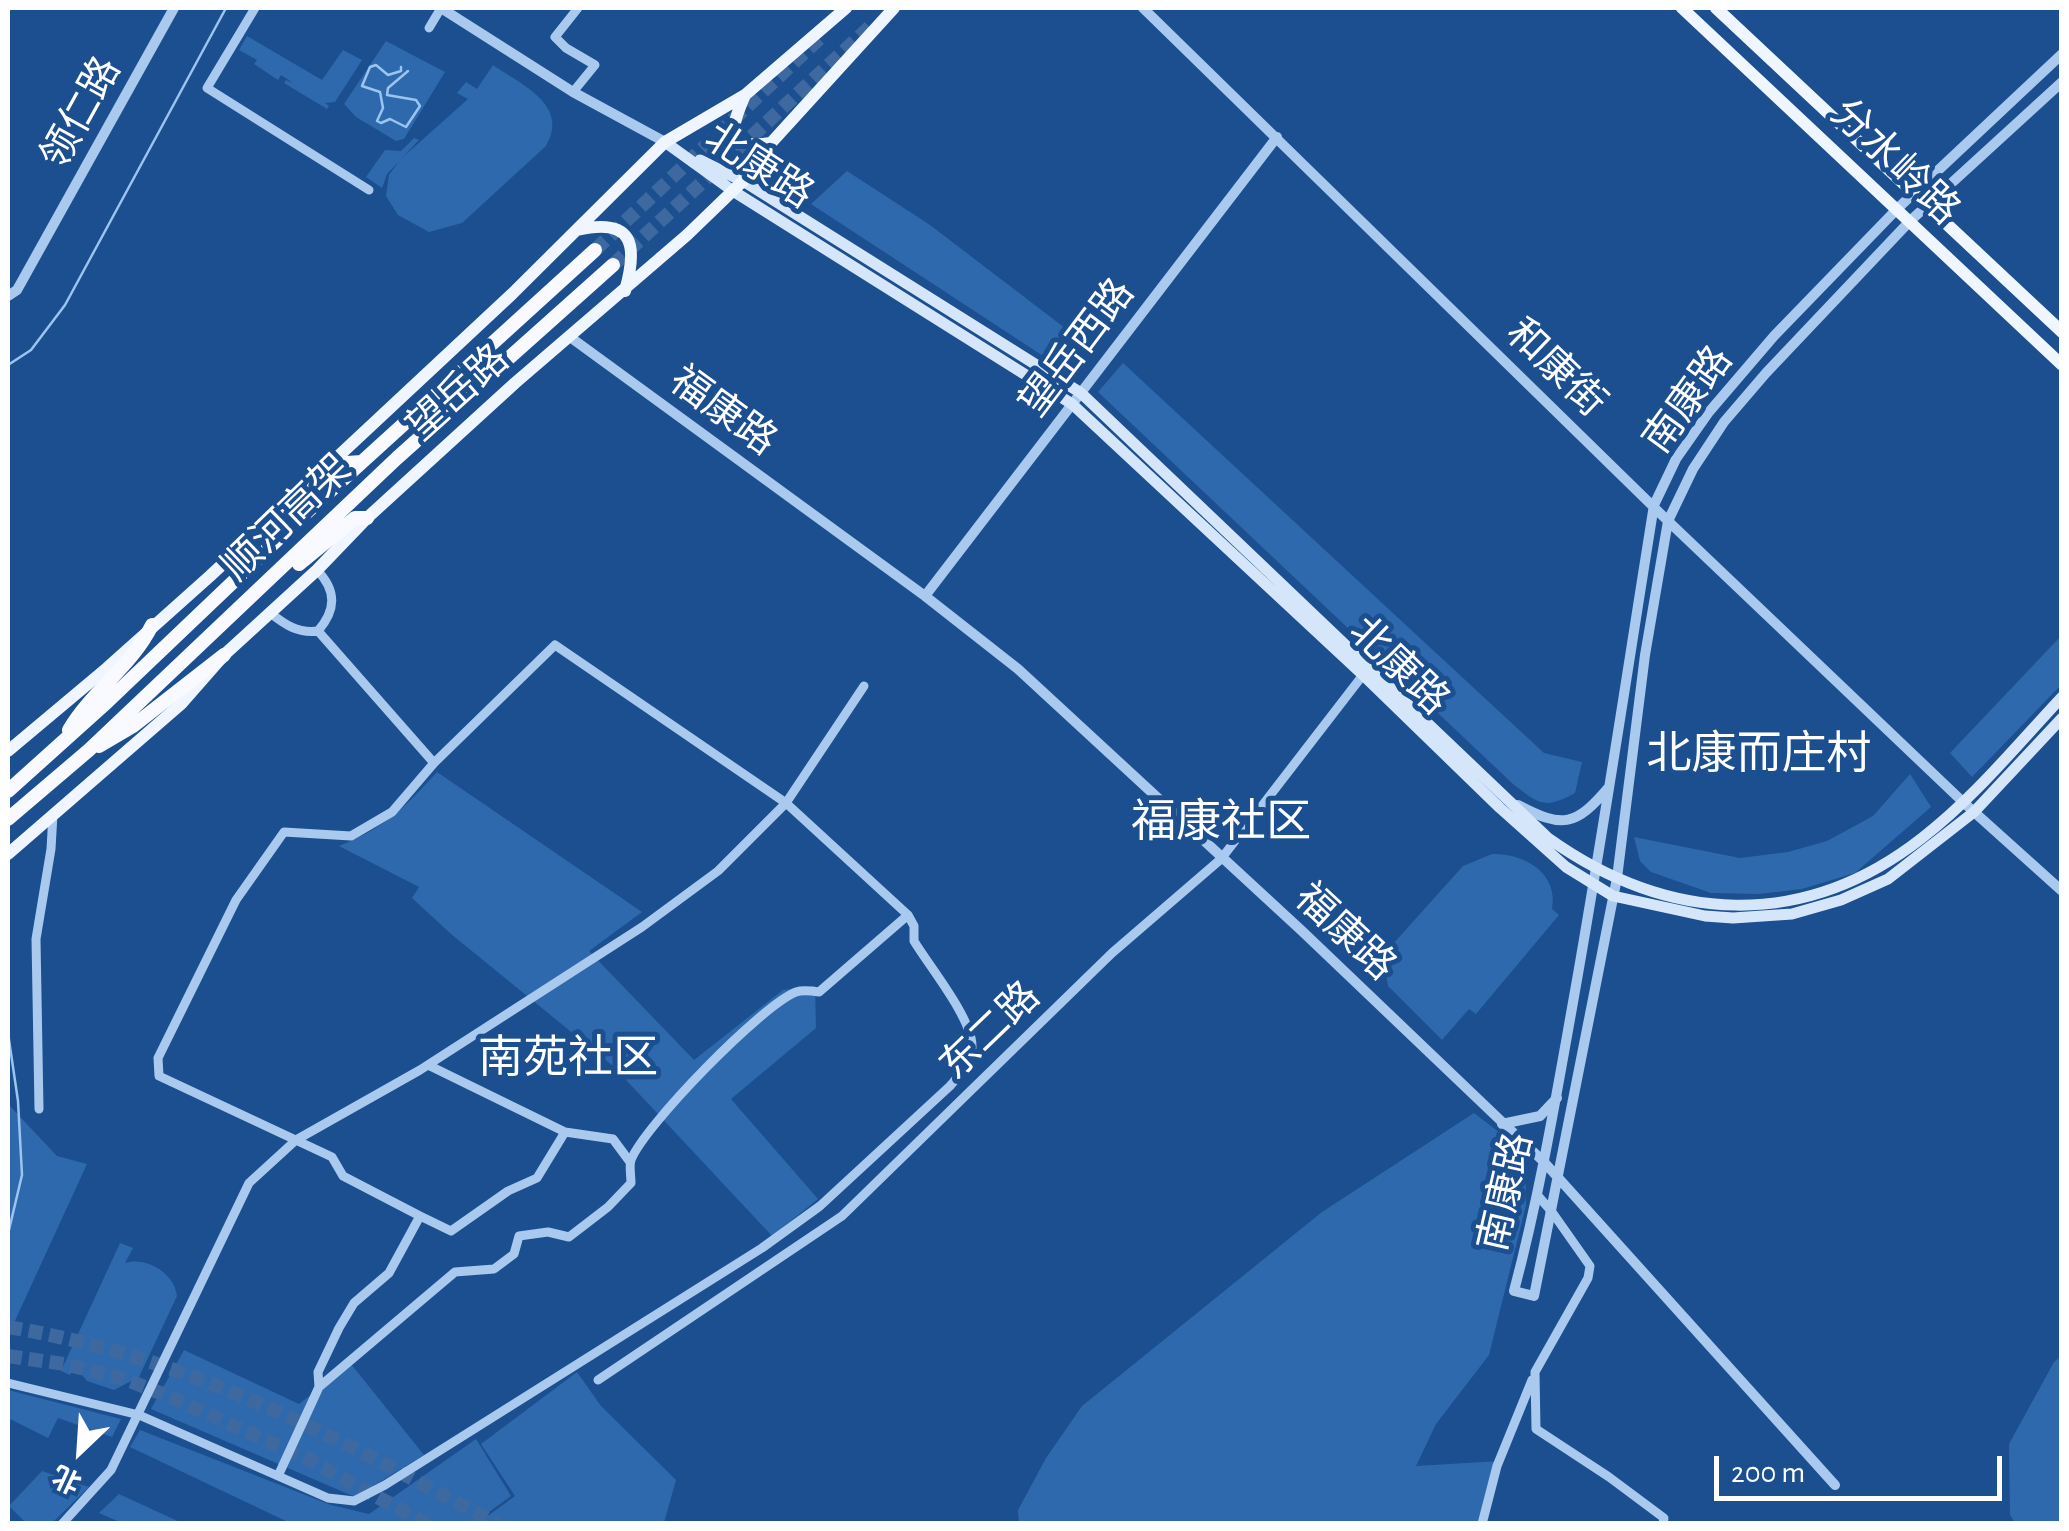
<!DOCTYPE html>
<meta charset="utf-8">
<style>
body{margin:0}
#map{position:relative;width:2069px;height:1531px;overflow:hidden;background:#1b4f8f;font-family:"Alegreya Sans","Noto Sans SC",sans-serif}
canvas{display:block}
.frame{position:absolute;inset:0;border:10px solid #fff;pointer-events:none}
.north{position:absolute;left:30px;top:1401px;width:100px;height:100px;-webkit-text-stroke:8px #1b4f8f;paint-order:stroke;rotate:205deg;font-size:28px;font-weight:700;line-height:40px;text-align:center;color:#fff}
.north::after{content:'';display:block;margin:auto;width:35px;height:45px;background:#fff;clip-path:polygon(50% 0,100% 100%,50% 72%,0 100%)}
.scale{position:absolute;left:1714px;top:1456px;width:288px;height:45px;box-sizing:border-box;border:5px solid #fff;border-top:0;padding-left:12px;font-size:30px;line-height:35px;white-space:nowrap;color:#fff;-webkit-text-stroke:8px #1b4f8f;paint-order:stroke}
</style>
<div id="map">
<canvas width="2069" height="1531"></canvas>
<div class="frame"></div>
<div class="north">北</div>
<div class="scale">200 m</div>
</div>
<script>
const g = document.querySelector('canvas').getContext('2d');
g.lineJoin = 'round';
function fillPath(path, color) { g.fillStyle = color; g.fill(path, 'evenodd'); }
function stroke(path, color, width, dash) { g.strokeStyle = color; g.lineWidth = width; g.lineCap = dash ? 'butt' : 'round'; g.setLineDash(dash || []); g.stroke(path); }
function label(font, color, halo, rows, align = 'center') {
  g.font = font + ' "Alegreya Sans","Noto Sans SC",sans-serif'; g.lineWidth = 10; g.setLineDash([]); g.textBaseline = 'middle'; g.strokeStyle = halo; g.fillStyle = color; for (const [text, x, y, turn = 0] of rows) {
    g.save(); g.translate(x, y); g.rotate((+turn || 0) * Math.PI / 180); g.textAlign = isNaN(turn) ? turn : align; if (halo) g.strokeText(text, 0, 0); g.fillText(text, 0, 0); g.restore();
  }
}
fillPath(new Path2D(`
 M247,36L322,80L343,50L362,60L335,102L325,103L329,106L327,109L284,83L286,80L293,83L281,75L278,80L254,64L257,60L239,50Z
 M386,41L445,72L404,139L396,141L356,117L344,104Z
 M493,65C522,85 570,105 546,146L462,223L429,232L398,215L386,196L389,175L399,161L387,174L382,188L366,177L385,150L401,151L414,138L419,140L403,157L468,99L457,93L466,82L477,89Z
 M847,171L930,225L1082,341L1063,369L811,204Z
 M1123,363L1544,753L1582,762L1575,793C1544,810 1539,804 1513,784L1098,392Z
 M2061,636V685L1972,777L1950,753Z
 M437,772L642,912L589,951L694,1060L783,990L815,986L816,1028L731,1099L818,1199L772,1236L613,1066L451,934L412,898L419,887L339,846C386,827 403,809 437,772Z
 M1910,774L1931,807L1855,873L1802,889L1759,894L1711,893L1651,872L1640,861L1634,837L1740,858L1788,852L1827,841L1873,816Z
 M1492,854C1524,853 1559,873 1552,909L1559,915L1476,1014L1469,1009L1442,1040L1388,986L1383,955L1463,866Z
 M8,1104L57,1156L87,1164L8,1336Z
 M1474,1113L1525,1152L1526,1205L1489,1355L1436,1424L1416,1466L1500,1461L1483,1523L1019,1524L1018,1510L1046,1458L1082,1406L1322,1212Z
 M120,1243L133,1248L125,1263C147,1256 175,1274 177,1296L139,1377L114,1390L87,1381L75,1366L70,1375L61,1371Z
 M184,1350L299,1404L351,1364L424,1455L355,1497L151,1409Z
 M2061,1356V1523H2015L2010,1515L2009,1444L2054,1362Z
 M577,1372L601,1406L676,1480L664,1523H478L515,1496L481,1444Z
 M8,1390L121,1419L112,1437L58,1418L48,1438L8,1418Z
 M140,1430L331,1505L369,1514L476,1439L511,1496L474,1523H290L130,1447Z
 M42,1471L89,1487L52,1523H26L9,1506Z
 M119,1494L182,1523H122L99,1513Z`), '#2e69ad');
stroke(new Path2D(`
 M401,67V71L388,75L376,65L370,67L362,86L380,92L383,108L377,121L381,123L390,119L406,127L420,106L416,100L387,95L388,88L408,71
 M8,365L31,350L65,305L226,8
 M8,1033L18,1101L22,1175L8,1234`), '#9cc4f0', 2.5);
stroke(new Path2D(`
 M595,250L823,35
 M613,265L873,24
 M8,1327C194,1358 333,1436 497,1524
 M8,1356L64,1364L122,1378L168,1396L308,1459L427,1524`), '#3d69a0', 14, [14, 7]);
stroke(new Path2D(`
 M255,8L207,88L369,190
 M429,28L441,8
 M573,92L595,65L566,48L555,37L578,8
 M269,612C284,624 298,634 318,631C336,610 337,591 317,570
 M428,1065L565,1132
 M39,1109L36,939L51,849L53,814
 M1539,1197L1552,1212L1590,1266L1588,1278L1535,1372L1536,1429L1609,1477L1664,1518L1663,1524
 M420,1216L343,1176L332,1157L159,1076L158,1058L236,900L284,832L351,836L392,812L434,763
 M598,1380L842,1216L1112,953L1221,859L1366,671
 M8,1383L139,1415L278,1476L319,1387L455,1272L494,1269L514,1254L519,1236L548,1232L569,1237L608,1207L631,1183C631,1176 629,1166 631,1160C644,1126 762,1005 796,992C802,990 812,991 819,992L908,915L786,803L864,686
 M319,1387L318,1372L339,1328L354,1303L389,1273L420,1216L451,1231L508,1191L537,1178L565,1132L613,1139L630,1162
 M278,1476L328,1498L354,1501L385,1485L762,1248L820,1206L950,1086C960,1074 973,1061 972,1045C971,1017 929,966 914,941V926L908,915
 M62,1524L111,1470L249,1183L296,1140L420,1070L642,927L718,871L786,803L555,645L434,763L318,631
 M1482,1524L1497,1466L1532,1380`), '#a9c9ee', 9);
stroke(new Path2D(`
 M441,8L573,92L665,142
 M1143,8L1668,521L1963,802L2062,891
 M2062,54L1898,208L1774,336L1709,412L1676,459L1654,505C1627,673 1602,841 1572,1008C1555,1103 1539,1197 1514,1291L1534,1296L1617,878L1645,655L1668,521L1693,469L1724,422L1766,373L1910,221L2062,82
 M8,296L17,290L174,8
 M570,337L925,596L1018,669L1302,931L1544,1162L1835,1485
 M925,596L1277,137
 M1518,805C1563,829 1576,826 1609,787
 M1502,1124L1540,1116L1557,1098`), '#a9c9ee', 10);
stroke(new Path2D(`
 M665,142L733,191L1072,404L1363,675L1500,808L1566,867L1613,896L1705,916L1733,918L1792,914L1841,900L1888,879L1974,812L2062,718
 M700,160L748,184L1081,393L1548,838C1669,924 1803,931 1922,838C1974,798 2017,745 2062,697`), '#d6e6fa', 11);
stroke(new Path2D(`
 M1682,8L2062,365
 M1716,8L2062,332
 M745,95C730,129 724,150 771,143
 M577,230C634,217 638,245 625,291
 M8,751L107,668L210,576L512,294L665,142L745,95L846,8
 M8,854L181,704L224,655L317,570L367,518L515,383L687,235L743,181L771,143L894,8`), '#f0f6ff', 12);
stroke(new Path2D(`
 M280,510L304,498L347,463L362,462
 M299,564L355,518H367
 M69,730C92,691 132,666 152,625
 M99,746L133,726L224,655
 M8,791L107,702L296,522L595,250
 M8,819L89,750L397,458L613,265`), '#f8faff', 14);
label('40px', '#fff', '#1b4f8f', [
 ["领仁路",81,113,-61],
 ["分水岭路",1895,162,44],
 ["北康路",759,166,33],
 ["望岳西路",1077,348,-53],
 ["和康街",1556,368,44],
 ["望岳路",458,393,-42],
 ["南康路",1688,400,-54],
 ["福康路",723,411,36],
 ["顺河高架",287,518,-44],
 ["北康路",1399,666,44],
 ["福康路",1345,932,43],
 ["东二路",990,1031,-44],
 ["南康路",1506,1192,-77]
]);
label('45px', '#fff', '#1b4f8f', [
 ["北康而庄村",1759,754],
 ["福康社区",1221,822],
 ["南苑社区",568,1058]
]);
</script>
